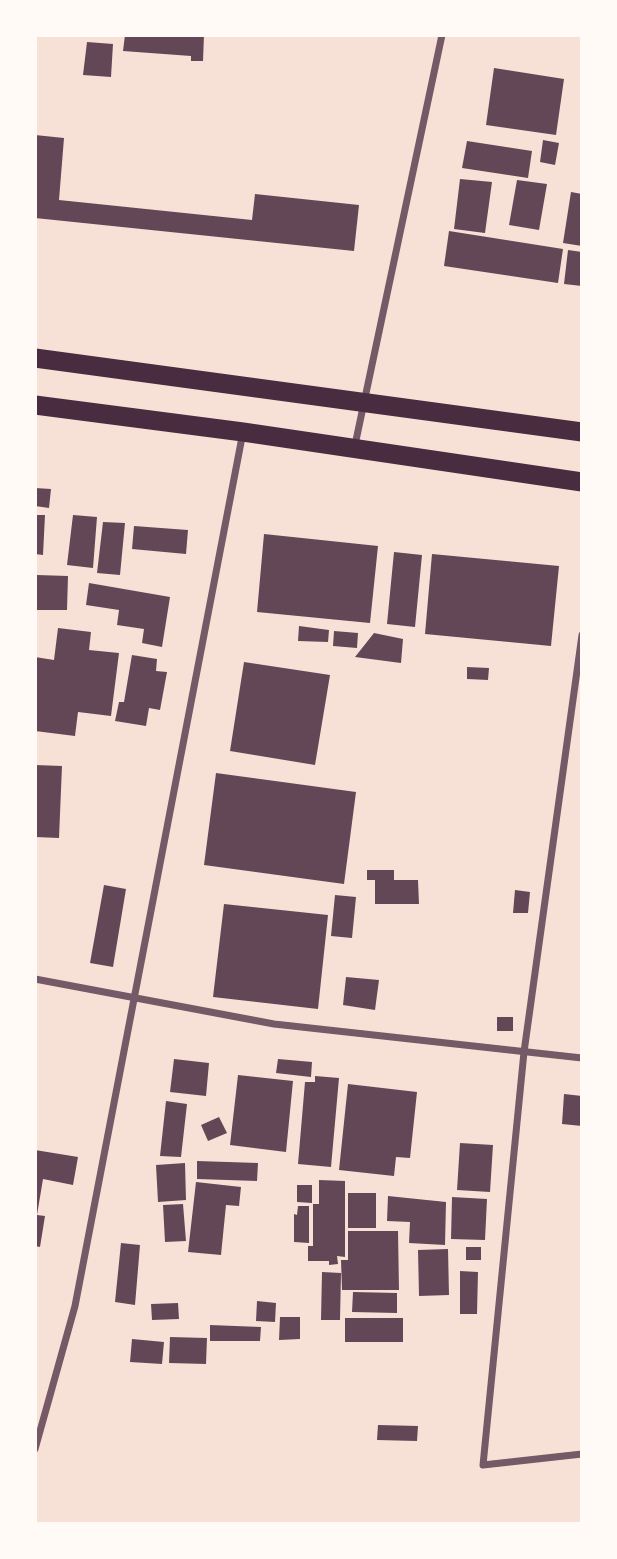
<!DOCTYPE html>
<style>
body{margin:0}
#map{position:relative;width:617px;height:1559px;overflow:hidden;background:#f7e1d7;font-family:"Nunito Sans",sans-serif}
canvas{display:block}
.frame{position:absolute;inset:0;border:37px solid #fffaf5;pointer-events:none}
</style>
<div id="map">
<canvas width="617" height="1559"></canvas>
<div class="frame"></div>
</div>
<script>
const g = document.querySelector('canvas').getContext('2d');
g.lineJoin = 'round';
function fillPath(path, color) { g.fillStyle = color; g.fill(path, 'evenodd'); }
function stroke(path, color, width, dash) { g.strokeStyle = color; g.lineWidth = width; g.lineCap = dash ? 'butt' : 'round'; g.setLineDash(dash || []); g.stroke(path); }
fillPath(new Path2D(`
 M125,35H204L203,61H191V56L123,51Z
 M87,42L113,44L111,77L83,75Z
 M494,68L564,79L556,135L486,125Z
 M35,135L64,138L59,200L252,220L255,194L359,205L354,251L35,218Z
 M543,140L559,143L555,165L540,162Z
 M467,141L532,151L528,178L462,168Z
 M460,179L492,182L485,233L454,229Z
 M517,180L547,184L539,230L509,225Z
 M571,192L582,194V246L563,243Z
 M449,231L563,249L558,283L444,266Z
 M568,250L582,252V286L564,284Z
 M35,488L51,489L49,508L35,506Z
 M35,515H45L43,555L35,554Z
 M73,515L97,517L93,568L67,565Z
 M103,522L125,523L120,575L97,573Z
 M134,526L188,530L186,554L132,549Z
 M264,534L378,546L370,623L257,612Z
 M394,552L422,555L415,627L387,624Z
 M432,554L559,566L551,646L425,634Z
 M37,575L68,576L67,610H36Z
 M89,583L170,597L162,647L142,643L144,629L117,625L119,610L86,605Z
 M299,626L329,630L328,642L298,641Z
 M58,628L91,632L89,650L119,653L111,716L78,712L75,736L35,731V657L54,660Z
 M334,631L358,633L357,648L333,646Z
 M374,633L403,639L401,663L355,657Z
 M132,655L157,659L156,671L167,672L160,710L149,708L146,726L115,721L119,702H124Z
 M244,662L330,675L315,765L230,751Z
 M467,667L489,668L488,680L467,679Z
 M35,765L62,766L59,838L35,837Z
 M216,773L356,792L344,884L204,865Z
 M367,870H394V880H418L419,904H375V880H367Z
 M104,885L126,889L113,967L90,963Z
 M515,890L530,892L528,913H513Z
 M335,895L356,897L352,938L331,936Z
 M224,904L328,915L318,1009L213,997Z
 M346,977L379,980L375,1010L343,1005Z
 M497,1017H513V1031H497Z
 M174,1059L209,1063L206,1096L170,1092Z
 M278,1059L312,1062L311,1077L276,1073Z
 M238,1075L293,1081L286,1152L230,1145Z
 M315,1076L339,1078L331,1167L298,1164L305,1082H315Z
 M348,1084L417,1092L410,1158L396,1157L394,1176L339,1170Z
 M564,1094L582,1096V1126L562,1124Z
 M166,1101L187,1104L181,1157L160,1156Z
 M219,1117L227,1133L208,1141L201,1125Z
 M460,1143L493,1145L490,1192L457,1190Z
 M35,1150L78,1157L73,1185L43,1179L37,1215L45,1216L40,1247L35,1246Z
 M197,1161L258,1163L257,1181L197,1179Z
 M185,1163L186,1200L158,1202L156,1165Z
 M319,1180L345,1181V1257L337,1256L338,1264L329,1265V1261H308V1246H313V1204H319Z
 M196,1182L241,1187L239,1206L226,1205L221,1255L188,1252Z
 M297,1185H312V1203L297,1202Z
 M348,1193H376V1228H348Z
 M388,1196L446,1202L445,1245L409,1243L410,1222L387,1221Z
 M452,1197L487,1199L485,1240L451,1239Z
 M183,1204L186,1241L165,1242L163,1205Z
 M298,1206H309V1243L294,1242V1214L297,1215Z
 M348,1231H398L399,1290H342L341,1260H348Z
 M121,1243L140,1245L135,1305L115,1302Z
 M466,1247H481V1260H466Z
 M448,1249L449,1295L419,1296L418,1250Z
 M460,1271L478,1272L477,1314H460Z
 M322,1272L341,1273L340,1320H321Z
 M353,1292L397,1293V1313L352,1312Z
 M257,1301L276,1303L275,1322L256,1321Z
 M178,1303L179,1319L152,1320L151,1304Z
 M280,1317H300V1339L279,1340Z
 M345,1318H403V1342H345Z
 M210,1325L261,1327L260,1341H210Z
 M170,1337L207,1338L206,1364L169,1363Z
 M132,1339L164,1342L162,1364L130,1362Z
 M378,1425L418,1426L417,1441L377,1440Z`), '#644757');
stroke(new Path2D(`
 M355,445L442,35
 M582,635L524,1052L483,1465L582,1454
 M35,979L274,1024L582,1058
 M35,1449L75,1306L243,432`), '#755966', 7);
stroke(new Path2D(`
 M35,358L582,432
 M35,405L243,432L582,482`), '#4a2c40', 19);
</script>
